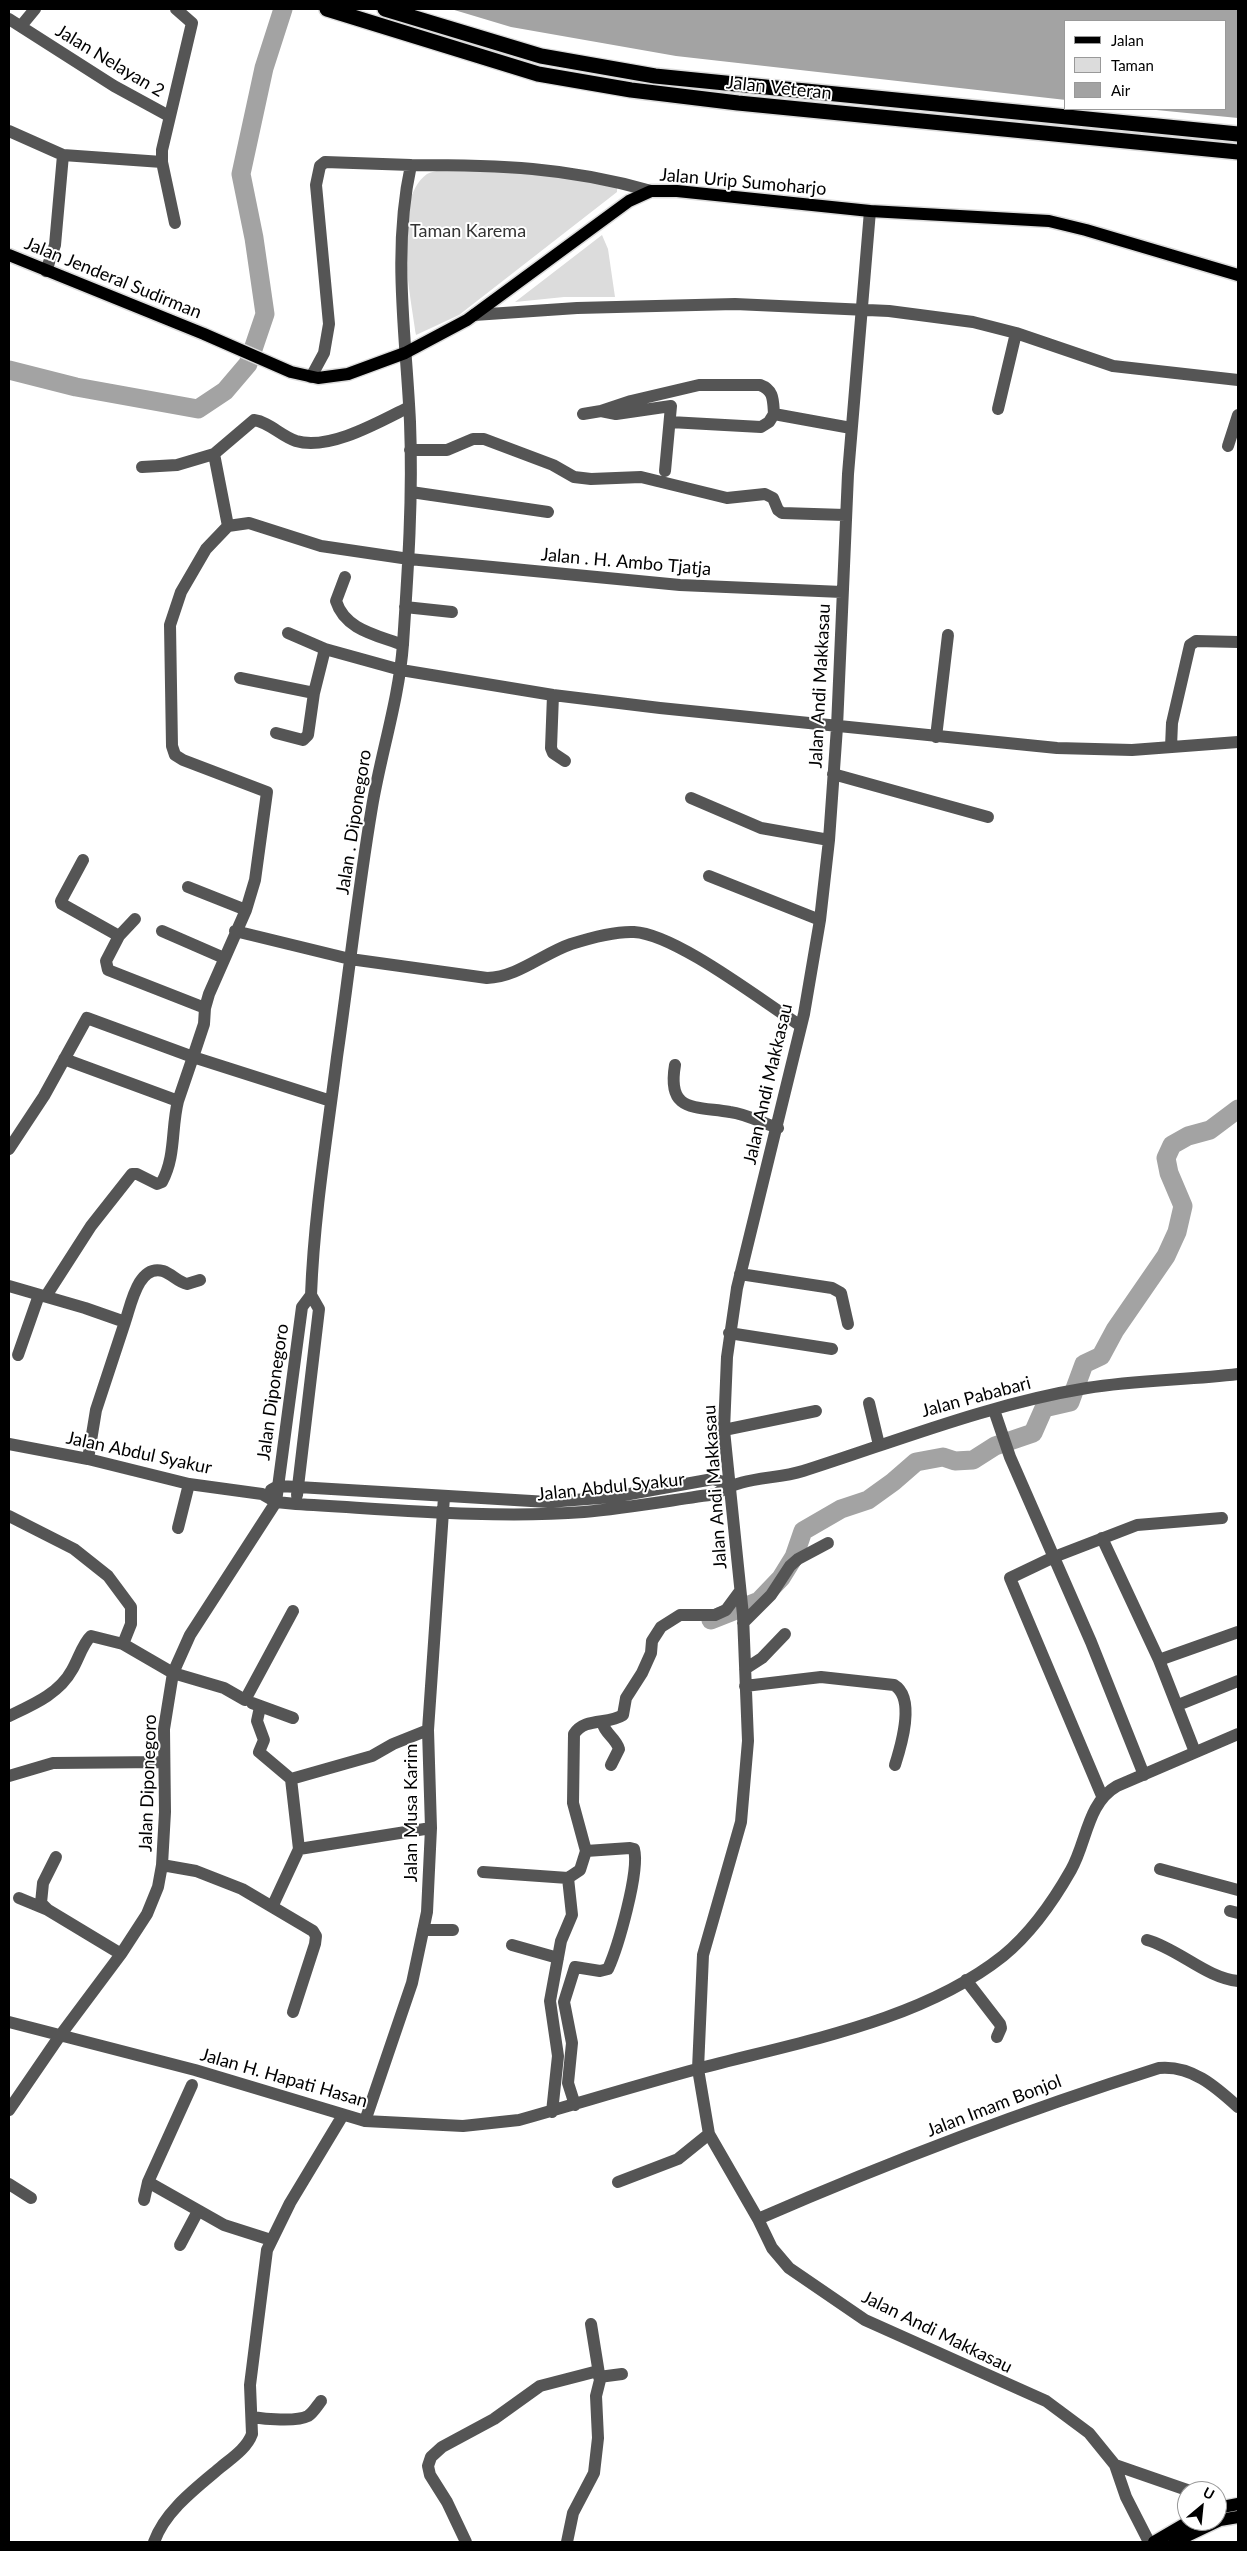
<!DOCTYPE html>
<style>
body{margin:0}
#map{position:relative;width:1247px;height:2551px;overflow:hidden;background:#fff;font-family:Lato,sans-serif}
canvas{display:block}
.frame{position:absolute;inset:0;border:10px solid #000;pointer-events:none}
.legend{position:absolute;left:1064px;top:20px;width:162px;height:90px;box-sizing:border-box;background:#fff;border:1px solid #999;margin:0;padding:6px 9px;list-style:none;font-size:15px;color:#000}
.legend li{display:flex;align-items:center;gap:10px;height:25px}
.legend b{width:25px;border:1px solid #999}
.north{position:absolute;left:1177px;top:2481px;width:50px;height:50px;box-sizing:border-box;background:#fff;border:1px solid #999;border-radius:50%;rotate:28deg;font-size:14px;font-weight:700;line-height:20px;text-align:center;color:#000}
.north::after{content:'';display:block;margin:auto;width:18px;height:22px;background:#000;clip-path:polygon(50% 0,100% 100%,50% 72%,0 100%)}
</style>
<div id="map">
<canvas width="1247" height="2551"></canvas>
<div class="frame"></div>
<ul class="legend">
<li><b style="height:6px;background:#000"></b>Jalan</li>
<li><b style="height:14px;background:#dcdcdc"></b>Taman</li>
<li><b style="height:14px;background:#a3a3a3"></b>Air</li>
</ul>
<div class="north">U</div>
</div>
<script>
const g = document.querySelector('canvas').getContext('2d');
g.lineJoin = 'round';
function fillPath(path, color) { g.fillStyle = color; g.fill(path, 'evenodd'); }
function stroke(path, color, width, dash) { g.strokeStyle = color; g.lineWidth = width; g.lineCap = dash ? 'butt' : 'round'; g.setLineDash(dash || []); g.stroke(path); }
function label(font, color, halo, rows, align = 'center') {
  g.font = font + ' Lato,sans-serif'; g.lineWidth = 4; g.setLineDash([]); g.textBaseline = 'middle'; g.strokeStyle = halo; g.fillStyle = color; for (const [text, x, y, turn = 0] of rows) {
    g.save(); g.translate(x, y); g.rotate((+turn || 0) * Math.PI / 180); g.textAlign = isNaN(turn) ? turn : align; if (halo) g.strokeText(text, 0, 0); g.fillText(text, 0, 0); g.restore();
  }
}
fillPath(new Path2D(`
 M457,168L525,171L617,185V192L459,315L416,335C411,296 390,201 427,174C434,170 449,170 457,168Z
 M602,235L608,249L615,297H564L515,302Z`), '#dcdcdc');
fillPath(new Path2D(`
 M451,9H1238V118L1146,109H1226V21H1066V100L676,56L511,27Z`), '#a3a3a3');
stroke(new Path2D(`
 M9,370L76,387L198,409L225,391L248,364L265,314L254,238L241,174L264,68L283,9
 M711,1620L759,1601L781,1578L794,1557L803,1531L841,1509L868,1500L893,1482L916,1462L943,1457L955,1461L973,1460L995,1446L1033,1433L1044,1408L1070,1402L1084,1364L1101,1356L1115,1330L1166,1256L1177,1232L1183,1206L1169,1173L1166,1158L1172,1145L1188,1136L1210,1130L1238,1109`), '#a3a3a3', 19);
const major = new Path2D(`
 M9,255L204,334L291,372L318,378L348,374L405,353L467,320L629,201L651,191H677L870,211L1049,221L1086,230L1238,275
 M1217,2508L1238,2504
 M1154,2542L1190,2521
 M1174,2542L1220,2520L1238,2517`);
const highway = new Path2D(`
 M327,9L538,74L631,90L738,103L1238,152
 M385,9L541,56L655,76L1238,134`);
stroke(major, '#dbdbdb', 15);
stroke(highway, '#dbdbdb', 18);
stroke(new Path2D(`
 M9,19L114,86L169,116
 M21,26L35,9
 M9,131L63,155L162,162
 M870,211L848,474L837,727L829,840L820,920L804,1014L737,1288L727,1357L724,1430L743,1615L748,1741L741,1822L703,1955L698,2069L709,2134L758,2219L772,2248L789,2268L865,2320L1046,2401L1089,2433L1115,2465L1126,2497L1149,2542
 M175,223L162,162V150L192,23L176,9
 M46,271L55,245L63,155
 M474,315L577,308L735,304L889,311L973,322L1016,333L1113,366L1238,380
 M311,377L324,353L329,324L316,185L320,166L325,162L411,165
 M998,409L1016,333
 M601,411L631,401L699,385H760C774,390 773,400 774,414L851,428
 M583,414L601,411L616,414L671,406L665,471
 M670,422L761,427L769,422L774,414
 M1228,446L1238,415
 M410,450H447L473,439H484L553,465L574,477L591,479L641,477L727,498L765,494L773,498L778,510L782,513L845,515
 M214,454L228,526L249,523L321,546L409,559L680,585L842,592
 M142,467L177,465L214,454L254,420C269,422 281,436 296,441C329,451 379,422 409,407
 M411,492L548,512
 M228,526L206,549L181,592L170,625L172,746L175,755L183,760L267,792L255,880L246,910
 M345,577L336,601C345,630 377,635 403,645
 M405,607L452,612
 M288,633L325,649L401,670L553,695L660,708L1057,748L1132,750L1238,742
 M240,678L314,693
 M553,695L551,748L553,753L565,761
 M276,733L303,740L308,735L314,693L325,649
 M936,737L948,635
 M1171,747L1172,723L1190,645L1196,641L1238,642
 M833,774L988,817
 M691,798L761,828L829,840
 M83,860L61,901L62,904L119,936
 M709,876L820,920
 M188,887L246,910L209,994L205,1008L204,1024L193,1057L331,1101
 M135,919L119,936L106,961L108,970L205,1008
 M162,931L224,958
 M235,931L350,959L487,978C518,977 542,954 571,944C590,938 614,931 634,932C676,934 763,1002 801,1026
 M675,1065C667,1112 693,1106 730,1112C746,1114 763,1123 778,1128
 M9,1149L44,1096L87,1018L193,1057L178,1101
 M740,1274L832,1288L841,1293L848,1324
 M9,1286L85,1308L125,1322L96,1410L88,1459
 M311,1295C314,1216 327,1136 337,1057C349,974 358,890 372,807C381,753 399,699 403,644C408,570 413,496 410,422C406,335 392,252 411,165C499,165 567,167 651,191
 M46,1296L91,1226L132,1174H137L157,1184L162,1182C176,1156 171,1129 178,1101L64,1059
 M125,1322C131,1305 138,1264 163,1271C172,1274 178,1282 187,1284L200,1280
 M729,1333L832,1349
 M18,1355L39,1295
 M869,1403L879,1445
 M994,1410L1010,1457L1091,1642L1144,1775
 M724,1430L816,1411
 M9,1444L88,1459L189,1484L262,1494L276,1502L296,1504C389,1509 491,1519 584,1512C628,1508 672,1500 716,1494C742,1476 774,1480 803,1471C897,1441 989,1404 1087,1388C1137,1380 1188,1380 1238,1374
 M271,1490L278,1486L298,1487L548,1502L613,1497L713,1479L730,1484
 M297,1495L319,1309L311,1295
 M9,1516L74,1549L108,1576L131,1607V1624L123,1644
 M178,1528L189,1484
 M1102,1538L1159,1660L1238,1632
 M743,1623L771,1595L790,1566L798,1559L828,1543
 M1159,1660L1195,1752
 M745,1669L762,1658L785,1634
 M745,1686L821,1677L894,1685C916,1698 901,1746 895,1765
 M252,1703L293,1718
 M1178,1705L1238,1681
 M260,1707L257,1721L264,1740L259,1752L291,1779
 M9,1716C32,1705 59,1694 72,1670C78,1660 83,1643 91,1636L123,1644L173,1673L224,1688L245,1700L293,1611
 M602,1722C605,1734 616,1738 619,1749L611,1765
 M9,1776L53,1763L163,1762
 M1102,1796L1010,1578L1054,1557L1137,1525L1222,1518
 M299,1849L431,1828
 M162,1865L196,1871L242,1889L313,1931L316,1936L315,1944L293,2012
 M1160,1869L1238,1890
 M483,1872L568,1878
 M19,1898L48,1910L121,1954
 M273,1905L299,1849L291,1779L372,1756L393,1744L428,1730
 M48,1910L41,1903L43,1883L56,1857
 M1230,1911L1238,1913
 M423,1930H453
 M1147,1940C1179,1949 1206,1978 1238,1981
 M512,1945L558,1958
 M966,1980L1000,2024L1001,2028L997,2037
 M9,2022L195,2070L365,2121L463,2126L519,2120C579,2103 638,2085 697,2069C798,2042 920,2022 1003,1956C1030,1934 1054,1900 1071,1870C1087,1842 1087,1803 1117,1786L1238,1734
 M575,2105L568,2083L572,2043L564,2002L575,1967L600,1971L608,1969C618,1947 640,1871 634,1849L630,1848L586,1851
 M9,2110L59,2037L121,1954L147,1914L158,1887L162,1865L165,1812L164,1729L173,1673L190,1635L276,1502L302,1307L311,1295
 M552,2112L558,2056L550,2001L561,1941L572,1915L568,1878L580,1870L586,1851L573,1803L574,1734C585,1717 608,1725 623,1715L626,1698L642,1673L651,1653L652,1641L661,1627L680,1615H715L726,1610L740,1591
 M365,2121L412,1983L427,1912L431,1828L428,1730L444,1497
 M148,2182L224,2225L271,2240
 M618,2182L678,2159L709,2134
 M9,2184L31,2198
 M144,2200L148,2182L192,2085
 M758,2219C889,2162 1023,2111 1159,2068C1191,2065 1215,2086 1238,2107
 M180,2245L198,2211
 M599,2377L622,2374
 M252,2417C264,2419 297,2422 308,2416C313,2413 317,2406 321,2401
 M1115,2465L1190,2491
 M154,2542C165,2511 196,2488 221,2467C232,2458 247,2448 252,2434L250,2385L267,2250L290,2203L343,2115
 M466,2542L447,2502L430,2475L428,2466L431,2457L442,2447L494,2419L540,2386L598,2371
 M567,2542L573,2513L594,2473L598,2438L596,2396L600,2380L591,2324`), '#555', 12);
stroke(major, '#000', 12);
stroke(highway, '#000', 15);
label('18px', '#000', '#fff', [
 ["Jalan Nelayan 2",110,61,31],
 ["Jalan Veteran",779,88,6],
 ["Jalan Urip Sumoharjo",743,182,5],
 ["Jalan Jenderal Sudirman",113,278,22],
 ["Jalan . H. Ambo Tjatja",626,562,5],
 ["Jalan Andi Makkasau",820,686,-87],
 ["Jalan . Diponegoro",354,822,-81],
 ["Jalan Andi Makkasau",768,1084,-77],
 ["Jalan Diponegoro",273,1392,-82],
 ["Jalan Pababari",976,1397,-15],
 ["Jalan Abdul Syakur",139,1453,12],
 ["Jalan Abdul Syakur",611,1487,-6],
 ["Jalan Andi Makkasau",715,1487,-94],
 ["Jalan Diponegoro",148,1783,-88],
 ["Jalan Musa Karim",411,1813,-90],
 ["Jalan H. Hapati Hasan",284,2078,16],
 ["Jalan Imam Bonjol",994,2106,-21],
 ["Jalan Andi Makkasau",937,2332,26]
]);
label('18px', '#333', '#fff', [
 ["Taman Karema",468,231]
]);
</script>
